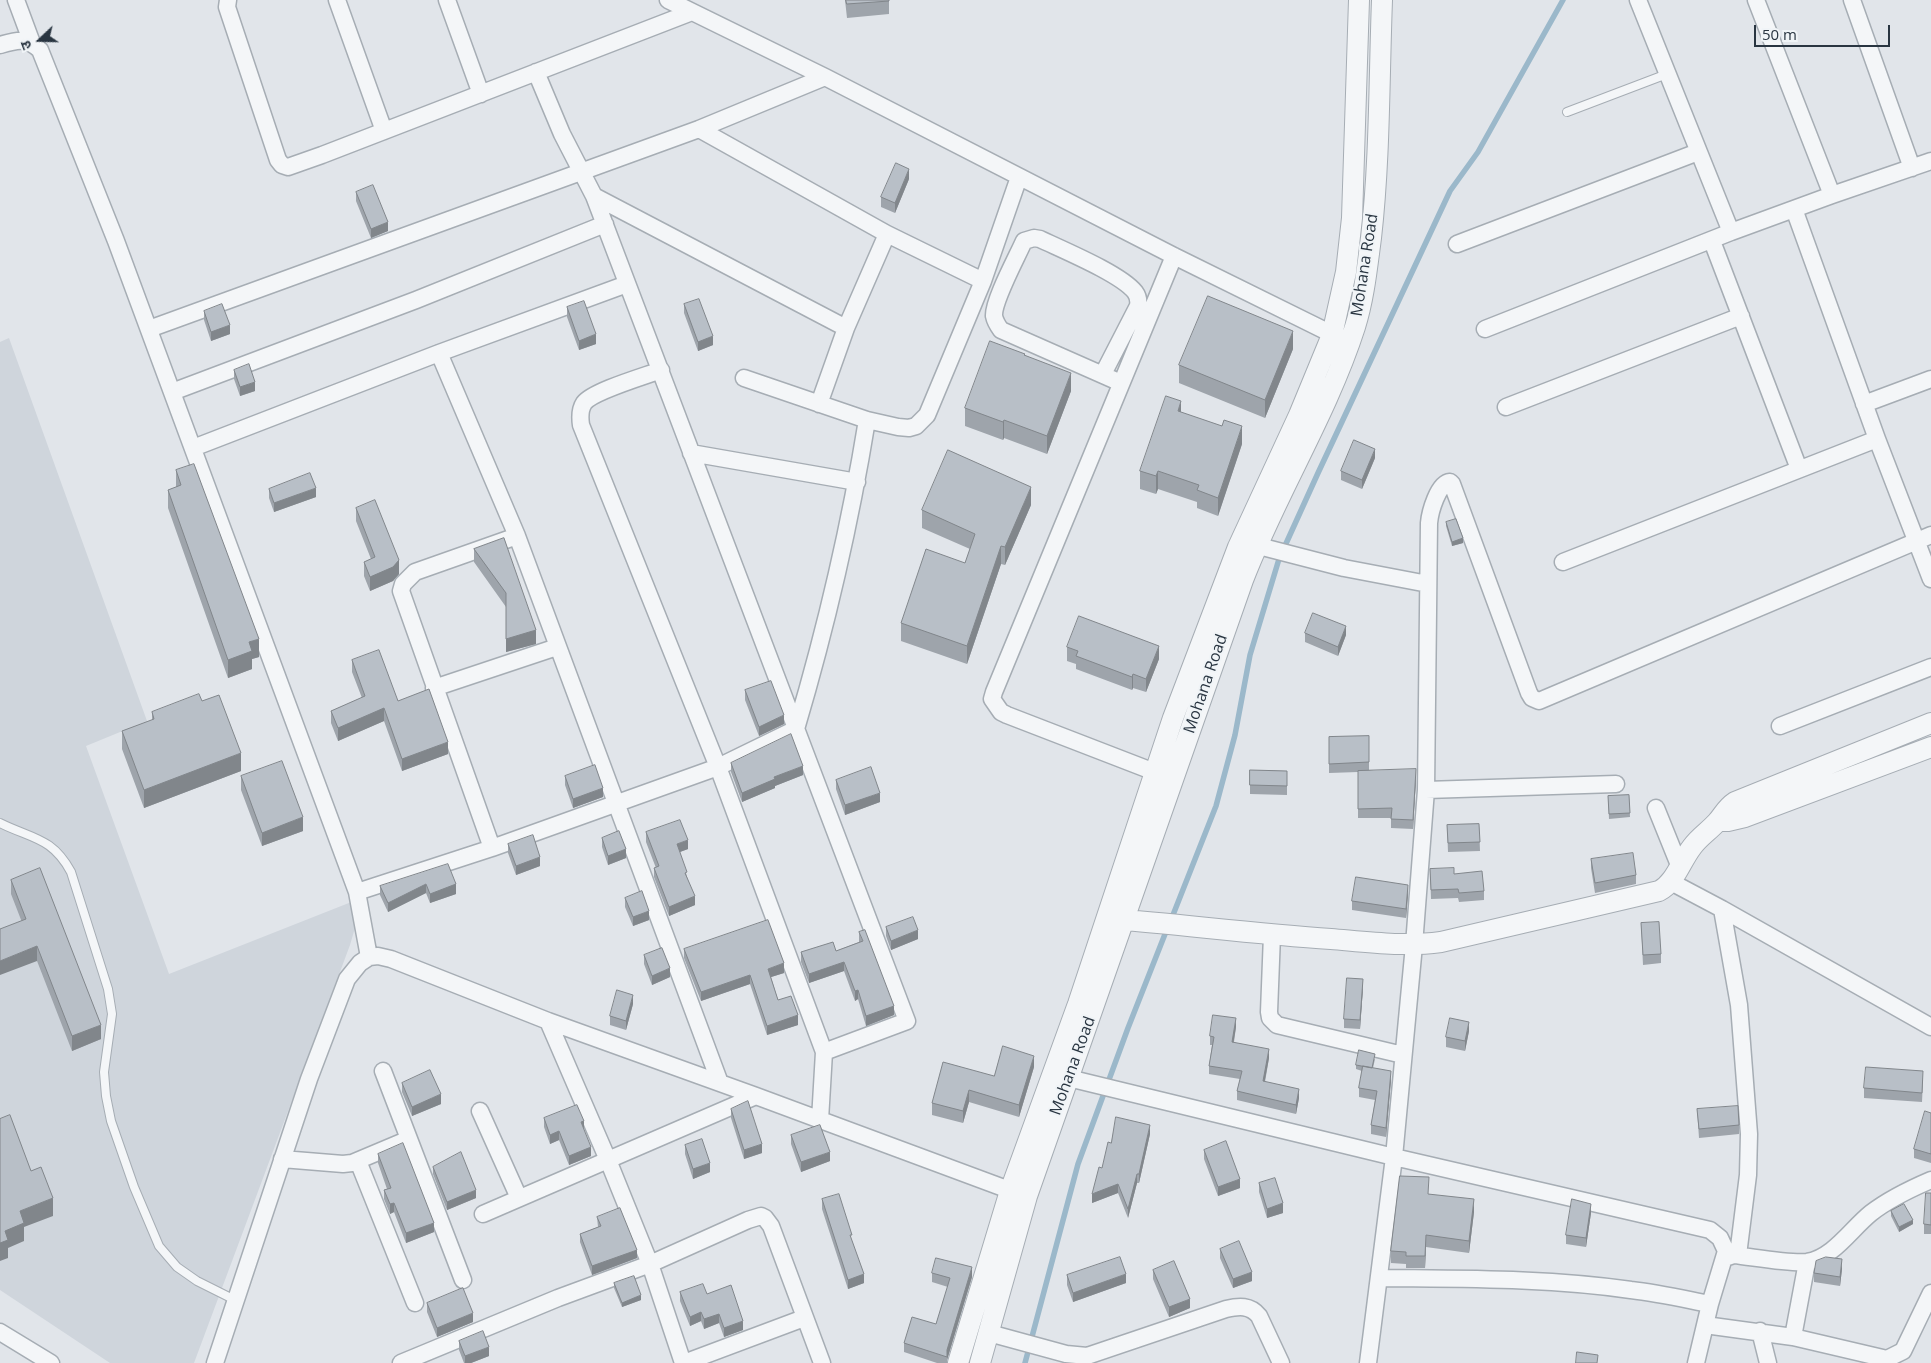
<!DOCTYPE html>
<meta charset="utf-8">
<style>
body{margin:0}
#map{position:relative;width:1931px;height:1363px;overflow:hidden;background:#e1e5ea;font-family:"Open Sans","Noto Sans Devanagari",sans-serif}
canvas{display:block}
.north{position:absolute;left:15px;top:15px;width:50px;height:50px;-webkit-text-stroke:4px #f0f4f7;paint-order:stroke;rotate:249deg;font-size:14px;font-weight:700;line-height:20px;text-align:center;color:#293541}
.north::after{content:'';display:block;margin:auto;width:18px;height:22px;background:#293541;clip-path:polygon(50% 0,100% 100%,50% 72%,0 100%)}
.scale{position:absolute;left:1754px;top:25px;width:136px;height:22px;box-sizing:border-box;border:2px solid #293541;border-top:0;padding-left:6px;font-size:15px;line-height:18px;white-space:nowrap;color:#293541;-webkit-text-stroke:4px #f0f4f7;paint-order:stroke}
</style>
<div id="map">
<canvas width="1931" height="1363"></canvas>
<div class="north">उ</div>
<div class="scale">50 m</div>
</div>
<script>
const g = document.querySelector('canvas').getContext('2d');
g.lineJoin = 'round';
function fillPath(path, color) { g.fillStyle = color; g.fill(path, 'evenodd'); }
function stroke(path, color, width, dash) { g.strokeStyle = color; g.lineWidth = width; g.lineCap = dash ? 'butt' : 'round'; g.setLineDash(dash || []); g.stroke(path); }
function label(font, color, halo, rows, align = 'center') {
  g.font = font + ' "Open Sans",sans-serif'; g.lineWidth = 4; g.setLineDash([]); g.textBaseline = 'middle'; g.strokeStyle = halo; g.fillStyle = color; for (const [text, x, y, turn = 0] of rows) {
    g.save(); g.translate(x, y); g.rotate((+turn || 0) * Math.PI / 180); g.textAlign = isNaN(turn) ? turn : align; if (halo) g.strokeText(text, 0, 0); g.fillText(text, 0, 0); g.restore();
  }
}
fillPath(new Path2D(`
 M9,338L147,721L86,746L169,974L364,897L350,945L194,1363H110L0,1290V342Z`), '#cfd5dc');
stroke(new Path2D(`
 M1171,920L1216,806L1235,735L1250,655L1279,559L1318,473L1450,191L1478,152L1563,0
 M1025,1363L1078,1164L1128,1028L1167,929`), '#9bb8ca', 5.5);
const service = new Path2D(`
 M1567,112L1667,74
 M0,823C32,839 52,837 71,872L108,989L112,1014L104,1072L106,1096L111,1121L134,1187L159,1246L177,1267L197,1281L235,1300`);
const minor = new Path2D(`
 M16,0L32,43
 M228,0L227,7L278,160L282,165L288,167L322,155L692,12
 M337,0L384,131
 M447,0L481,94
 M668,0L825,77L1174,256L1342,339
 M1638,0L1731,232
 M1756,0L1832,195
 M1852,0L1912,168
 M0,45C17,40 26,37 40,50L116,241L357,892L369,957
 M536,72L562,134L594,196L907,1021L824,1052
 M699,129L887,234L983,281
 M594,196L846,328
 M1794,209L1877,439L1931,579
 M1712,241L1799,469
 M1457,244L1698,152
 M149,329L699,129L825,77
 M1485,329L1731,232L1832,195L1931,161
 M439,353L517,536L720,1083
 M661,370C645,376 593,391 584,403C580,409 580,418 581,425L718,767L824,1052L820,1120
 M1103,374L1138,306C1139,300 1138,296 1135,292C1121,274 1063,250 1040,239L1034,238L1024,241C1017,257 993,301 994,316C995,321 998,326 1001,330L1121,383
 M744,378L867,420L898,427L909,428L916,426L927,415L983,281L1019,177
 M172,392L416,300L605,224
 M819,404L846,328L887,234
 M1864,404L1931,379
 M1506,407L1741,316
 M193,448L439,353L627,284
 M691,453L857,482
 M1247,543L1344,568L1428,584
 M1563,562L1877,439
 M434,688L557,647
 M1780,726L1931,667
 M1165,776L1007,715L1001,712L992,699L994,692L1174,256
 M1426,790L1616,784
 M1656,808L1679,865
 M492,848L401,591L403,584L415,572L517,536
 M1671,882L1722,909L1931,1027
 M357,892L492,848L718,767L796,729C826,628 850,525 867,420
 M1722,909L1739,1005L1749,1134L1748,1175L1738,1255
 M1272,935L1269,1012L1270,1018L1277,1025L1403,1055
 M548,1021L608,1160L650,1264L683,1363
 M383,1071L463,1280
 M1056,1075L1394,1157L1710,1230L1720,1238L1726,1251L1710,1304L1696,1363
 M480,1111L519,1198
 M282,1159L343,1164L352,1163L409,1139
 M358,1161L415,1303
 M483,1214L756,1096
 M1728,1257L1734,1255C1753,1257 1790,1264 1807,1262C1833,1258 1851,1229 1871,1213C1889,1199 1910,1189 1931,1180
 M1380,1278C1463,1279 1548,1278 1631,1290C1658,1293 1684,1299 1710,1304
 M1705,1325L1793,1337L1887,1359L1903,1351L1931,1293
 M1760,1331L1768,1363
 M0,1332L51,1363
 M989,1333L1066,1354L1087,1356L1226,1309C1239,1306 1250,1305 1259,1316L1281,1363
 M1793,1337L1807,1262
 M215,1363L309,1079L347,979L360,963L369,957L378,956L391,959L548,1021L756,1096L1020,1194
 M401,1363L558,1298L650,1264L748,1220L761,1216L765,1218L771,1226L822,1363
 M684,1363L804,1318
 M1368,1363L1394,1157L1414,945L1426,790L1429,523C1430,512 1438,483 1450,482L1452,484L1529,693L1532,698L1539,701L1931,535`);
const tertiary = new Path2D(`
 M1718,821H1728L1745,817L1931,747
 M1114,919C1186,925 1258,934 1331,939C1367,942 1404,947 1441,942L1659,891C1675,883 1681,861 1692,847C1699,837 1709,831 1717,822C1724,814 1726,808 1735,802L1931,723
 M958,1363L1010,1191L1078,1004L1173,718L1238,547L1299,415L1332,335L1346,272L1352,218L1359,0
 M980,1363L1027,1196L1243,580C1276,494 1327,414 1355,327C1364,298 1367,268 1371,238C1380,159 1379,79 1382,0`);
stroke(service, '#a6adb4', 10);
stroke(minor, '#a6adb4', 19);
stroke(tertiary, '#a6adb4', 22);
stroke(service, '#f4f6f8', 8);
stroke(minor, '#f4f6f8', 16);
stroke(tertiary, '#f4f6f8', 20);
fillPath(new Path2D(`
 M845,0H889V14L847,18Z
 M909,179L895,213L881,207V197Z
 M356,192L388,231L371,238L356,201Z
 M684,304L713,345L698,351L684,313Z
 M567,307L596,344L579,350L567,317Z
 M204,311L230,334L211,341L204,320Z
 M1293,349L1265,418L1179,383V365Z
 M1025,355L1071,391L1047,454L1004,438L1003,440L965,426V408Z
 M234,370L255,391L240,396L234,379Z
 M1181,412L1242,444L1218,516L1197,508V502L1158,489L1156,494L1140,489V471Z
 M1375,458L1362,489L1341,480V471Z
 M176,470L259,657L252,659V669L228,678L168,508V490L176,487Z
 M269,489L316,497L274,512L269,498Z
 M1031,505L1005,565L1001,564L967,664L901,641V623L965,563L970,549L922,528V510Z
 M356,508L399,574L393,581L370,591L364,576V562L371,559L356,521Z
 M1446,522L1463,543L1452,546L1446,526Z
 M504,538L536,644L506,652V607L474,562V549Z
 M1305,633L1346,635L1338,656L1305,642Z
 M1067,647L1159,659L1146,692L1133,688L1132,690L1076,669V664L1067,661Z
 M352,660L398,701L448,754L402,771L384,721L338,741L331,723V711L362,698L352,672Z
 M745,690L784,724L759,736L745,700Z
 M202,701L241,771L144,808L122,749V731L152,720V712Z
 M1369,736V770L1416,779L1413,829L1391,828V818H1358V772L1329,773V737Z
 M731,763L803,775L775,786V788L742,802L731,772Z
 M1250,770L1287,771V795L1250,794Z
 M241,776L303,831L262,846L241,790Z
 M565,776L603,797L573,808L565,785Z
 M836,780L880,802L845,815L836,789Z
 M1629,795L1630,817L1609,819L1608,796Z
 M1479,824L1480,851L1448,852L1447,825Z
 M646,832L688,849L680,852L695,905L669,916L654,877V868H656L646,842Z
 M602,838L626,858L608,865L602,847Z
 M508,844L540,866L516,875L508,853Z
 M1591,859L1636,875V884L1595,893L1591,868Z
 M1430,869L1484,891V900L1459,902L1458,898L1431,899Z
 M11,880L101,1039L72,1051L11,894Z
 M456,884V894L430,903L426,893L388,912L380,895V886Z
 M1408,894L1406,918L1352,910V901Z
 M625,898L649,920L633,926L625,907Z
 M1641,923L1661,954V963L1643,965Z
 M886,927L918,939L891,950L886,936Z
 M859,932L894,1015L866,1026L858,999L855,1001L844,971L809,983L801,962V952L836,951L859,942Z
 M684,949L784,973L771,977L778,1000L798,1025L767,1035L750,984L701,1001L684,958Z
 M644,955L670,977L652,985L644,964Z
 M1363,988L1360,1029L1344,1028V1019Z
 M633,1004L626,1030L610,1025V1016Z
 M1236,1027L1234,1042L1269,1058L1265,1082L1299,1098L1296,1114L1237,1100V1091L1240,1079L1209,1074V1066L1212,1045H1210V1036Z
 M1469,1031L1465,1051L1446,1047V1037Z
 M1375,1059L1373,1068L1391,1080L1386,1137L1371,1134V1125L1375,1100L1359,1097V1088L1362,1071L1356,1069V1065Z
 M1034,1067L1019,1117L969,1102L963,1123L932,1115V1103L994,1076Z
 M1923,1080L1922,1102L1864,1098V1088Z
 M402,1083L441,1104L412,1116L402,1092Z
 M731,1109L762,1153L744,1159L731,1118Z
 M1697,1109L1739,1125V1134L1699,1138Z
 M1931,1113V1163L1914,1158V1149Z
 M544,1118L584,1130L591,1156L569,1165L559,1140L550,1144L544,1127Z
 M1150,1134L1139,1183H1137L1128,1218L1118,1193L1092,1203L1102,1168L1111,1143Z
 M791,1135L830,1161L801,1172L791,1144Z
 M685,1145L710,1172L693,1179L685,1154Z
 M1204,1150L1240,1188L1218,1196L1204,1159Z
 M378,1154L434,1232L406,1243L394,1212L390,1214L384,1199V1190L387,1189L378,1163Z
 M433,1167L476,1198L447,1210L433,1174Z
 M1259,1183L1283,1213L1267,1218L1259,1192Z
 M1931,1193V1234H1924V1224Z
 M1429,1194L1474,1212L1469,1253L1426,1247L1425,1268H1406V1264L1391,1263V1251Z
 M822,1199L852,1241L864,1283L848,1289L822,1209Z
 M1891,1211L1913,1224L1899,1232L1891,1216Z
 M1591,1213L1586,1247L1566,1244V1235Z
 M597,1217L637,1258L592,1275L580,1242V1234L598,1227Z
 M1220,1249L1252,1281L1233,1288L1220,1258Z
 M1842,1269L1840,1286L1814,1282V1273Z
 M1153,1270L1190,1308L1169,1317L1153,1279Z
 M932,1273L972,1277L947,1360V1363H937L904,1352V1343L936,1324L948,1287L932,1282Z
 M1067,1275L1126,1283L1073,1302L1067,1285Z
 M614,1283L641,1300L622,1307L614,1288Z
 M680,1292L707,1294L743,1330L724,1337L719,1323L704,1329L701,1321L690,1326L680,1301Z
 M427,1303L473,1322L437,1337L427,1312Z
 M459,1341L489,1356L471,1363H464L459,1350Z`), '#9ea4ab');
fillPath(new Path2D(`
 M909,169V179L895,213V203Z
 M388,222V231L371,238V229Z
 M230,325V334L211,341V332Z
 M1293,331V349L1265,418V400Z
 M596,334V344L579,350V341Z
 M713,336V345L698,351V342Z
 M1071,373V391L1047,454V436Z
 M255,382V391L240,396V387Z
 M1181,401V419L1178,411Z
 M1004,420V438L1003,440V422Z
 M1242,426V444L1218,516V498Z
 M1375,449V458L1362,489V480Z
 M1158,471V489L1156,494V476Z
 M1031,487V505L1005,565V547Z
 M316,488V497L274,512V503Z
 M1463,538V543L1452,546V542Z
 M1001,546V564L967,664V646Z
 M399,560V574L393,581L370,591V577Z
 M1346,626V635L1338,656V647Z
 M536,630V644L506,652V639Z
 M259,639V657L252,659V669L228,678V660L249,642Z
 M1159,646V659L1146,692V679Z
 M1133,674V688L1132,690V677Z
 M384,708V721L338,741V728Z
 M784,715V724L759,736V727Z
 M448,742V754L402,771V759Z
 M241,753V771L144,808V790Z
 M803,766V775L775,786V788L742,802V793L774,777Z
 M1416,769V779L1413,829V820Z
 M603,788V797L573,808V799Z
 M880,793V802L845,815V805Z
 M303,817V831L262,846V833Z
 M688,840V849L677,853V844Z
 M626,849V858L608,865V856Z
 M540,857V866L516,875V866Z
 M426,884V893L388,912V903Z
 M456,884V894L430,903V894Z
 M1408,885V894L1406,918V909Z
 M695,896V905L669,916V907Z
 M649,911V920L633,926V917Z
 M918,930V939L891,950V941Z
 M37,946V961L0,975V961Z
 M844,962V971L809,983V974Z
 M784,963V973L768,978V969Z
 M670,968V977L652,985V976Z
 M750,975V984L701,1001V992Z
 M1363,979V988L1360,1029V1020Z
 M858,990V999L855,1001V991Z
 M633,995V1004L626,1030V1021Z
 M894,1006V1015L866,1026V1016Z
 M798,1015V1025L767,1035V1026Z
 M1236,1018V1027L1232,1051V1042Z
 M1469,1022V1031L1465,1051V1041Z
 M101,1025V1039L72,1051V1036Z
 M1269,1049V1058L1263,1090V1081Z
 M1034,1056V1067L1019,1117V1105Z
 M1391,1071V1080L1386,1137V1128Z
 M1299,1089V1098L1296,1114V1105Z
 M969,1090V1102L963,1123V1111Z
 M441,1094V1104L412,1116V1107Z
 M584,1121V1130L581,1122Z
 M1150,1125V1134L1139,1183V1174Z
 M559,1131V1140L550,1144V1135Z
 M762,1144V1153L744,1159V1150Z
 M591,1147V1156L569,1165V1156Z
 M830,1152V1161L801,1172V1162Z
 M710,1163V1172L693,1179V1169Z
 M1137,1174V1183L1128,1218V1209Z
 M1240,1179V1188L1218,1196V1187Z
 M1118,1184V1193L1092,1203V1194Z
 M476,1190V1198L447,1210V1202Z
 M53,1198V1216L24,1227V1241L8,1248V1258L0,1261V1243L5,1231L20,1211Z
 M1474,1199V1212L1469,1253V1241Z
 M394,1203V1212L390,1214V1204Z
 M1283,1203V1213L1267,1218V1209Z
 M1591,1204V1213L1586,1247V1238Z
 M1913,1220V1224L1899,1232V1227Z
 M434,1223V1232L406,1243V1233Z
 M1426,1235V1247L1425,1268V1256Z
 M637,1250V1258L592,1275V1266Z
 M1842,1259V1269L1840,1286V1277Z
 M972,1267V1277L947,1360V1350Z
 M1252,1272V1281L1233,1288V1279Z
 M864,1274V1283L848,1289V1280Z
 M1126,1274V1283L1073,1302V1293Z
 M641,1295V1300L622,1307V1303Z
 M1190,1299V1308L1169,1317V1307Z
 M701,1312V1321L690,1326V1317Z
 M473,1313V1322L437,1337V1328Z
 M719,1314V1323L704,1329V1319Z
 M743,1321V1330L724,1337V1328Z
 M489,1347V1356L471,1363H465V1356Z`), '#81868b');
const building = new Path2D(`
 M846,0H889V1L847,4Z
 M896,163L909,169L895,203L881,197Z
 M373,185L388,222L371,229L356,192Z
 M1208,296L1293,331L1265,400L1179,365Z
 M699,299L713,336L698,342L684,304Z
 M584,301L596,334L579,341L567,307Z
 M222,304L230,325L211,332L204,311Z
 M990,341L1025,354L1024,355L1071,373L1047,436L1004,420L1003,422L965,408Z
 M249,364L255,382L240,387L234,370Z
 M1166,396L1181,401L1178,411L1222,426L1224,420L1242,426L1218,498L1197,490L1199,485L1158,471L1156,476L1140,471Z
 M1354,440L1375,449L1362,480L1341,471Z
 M948,450L1031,487L1005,547L1001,546L967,646L901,623L926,549L965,563L975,534L922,510Z
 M194,464L259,639L249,642L252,651L228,660L168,490L181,485L176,470Z
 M310,473L316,488L274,503L269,489Z
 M375,500L399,560L393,567L370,577L364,562L375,557L356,508Z
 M1456,519L1463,538L1452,542L1446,522Z
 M504,538L536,630L506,639V593L474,549Z
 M1313,613L1346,626L1338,647L1305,633Z
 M1079,616L1159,646L1146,679L1133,674L1132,677L1076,656L1078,651L1067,647Z
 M379,650L398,701L429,689L448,742L402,759L384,708L338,728L331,711L365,696L352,660Z
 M771,681L784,715L759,727L745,690Z
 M199,694L202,701L219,695L241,753L144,790L122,731L154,719L152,712Z
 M791,734L803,766L774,777L775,779L742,793L731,763Z
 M1369,736V762L1329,764V737Z
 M282,761L303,817L262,833L241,776Z
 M595,765L603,788L573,799L565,776Z
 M871,767L880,793L845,805L836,780Z
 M1416,769L1413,820L1391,819L1392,808L1358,809V771Z
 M1250,770L1287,771V786L1250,785Z
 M1629,795L1630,813L1609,814L1608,796Z
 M680,820L688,840L677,844L687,872L685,873L695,896L669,907L654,868L659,866L646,832Z
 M1479,824L1480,842L1448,843L1447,825Z
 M619,831L626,849L608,856L602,838Z
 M533,835L540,857L516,866L508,844Z
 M1633,853L1636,875L1595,883L1591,859Z
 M448,864L456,884L430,894L426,884L388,903L380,886Z
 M40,868L101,1025L72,1036L37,946L0,961V929L26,919L11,880Z
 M1454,868V874L1482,871L1484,891L1459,893L1458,889L1431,890L1430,869Z
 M1356,877L1408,885L1406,909L1352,901Z
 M642,891L649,911L633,917L625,898Z
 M913,917L918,930L891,941L886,927Z
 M768,920L784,963L768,969L778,1000L791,996L798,1015L767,1026L750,975L701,992L684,949Z
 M1659,922L1661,954L1643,955L1641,923Z
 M865,930L894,1006L866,1016L858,990L855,991L844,962L809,974L801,952L833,942L836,951L863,941L859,932Z
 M662,948L670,968L652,976L644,955Z
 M1347,978L1363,979L1360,1020L1344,1019Z
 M617,990L633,995L626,1021L610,1016Z
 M1213,1015L1236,1018L1232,1042L1269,1049L1263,1081L1299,1089L1296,1105L1237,1091L1242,1071L1209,1066L1214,1037L1210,1036Z
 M1450,1018L1469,1022L1465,1041L1446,1037Z
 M1003,1046L1034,1056L1019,1105L969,1090L963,1111L932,1103L943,1062L994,1076Z
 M1359,1050L1375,1054L1372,1068L1356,1065Z
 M1363,1066L1391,1071L1386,1128L1371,1125L1377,1091L1359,1088Z
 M1866,1067L1923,1071L1922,1093L1864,1088Z
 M430,1070L441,1094L412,1107L402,1083Z
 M748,1101L762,1144L744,1150L731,1109Z
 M577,1105L584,1121L581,1122L591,1147L569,1156L559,1131L550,1135L544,1118Z
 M1738,1106L1739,1125L1699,1129L1697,1109Z
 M1925,1111L1931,1113V1154L1914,1149Z
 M10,1115L31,1171L41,1167L53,1198L20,1211L24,1223L5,1231L8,1240L0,1243V1119Z
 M1116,1117L1150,1125L1139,1174H1137L1128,1209L1118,1184L1092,1194L1099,1167L1102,1168L1108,1142L1111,1143Z
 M820,1125L830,1152L801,1162L791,1135Z
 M702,1139L710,1163L693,1169L685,1145Z
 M1226,1141L1240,1179L1218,1187L1204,1150Z
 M403,1143L434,1223L406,1233L394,1203L390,1204L384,1190L391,1188L378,1154Z
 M461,1152L476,1190L447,1202L433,1167Z
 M1400,1176L1429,1177L1428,1194L1474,1199L1469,1241L1426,1235L1425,1256H1406V1252L1391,1251Z
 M1275,1178L1283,1203L1267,1209L1259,1183Z
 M1926,1193H1931V1225L1924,1224Z
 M839,1194L852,1235H850L864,1274L848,1280L822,1199Z
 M1572,1199L1591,1204L1586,1238L1566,1235Z
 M1904,1204L1913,1220L1899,1227L1891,1211Z
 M620,1208L637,1250L592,1266L580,1234L601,1226L597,1217Z
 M1239,1241L1252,1272L1233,1279L1220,1249Z
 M1120,1257L1126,1274L1073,1293L1067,1275Z
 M1826,1257L1842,1259L1840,1277L1814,1273L1816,1261Z
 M936,1258L972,1267L947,1350V1357L904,1343L912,1317L936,1324L950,1278L932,1273Z
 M1174,1261L1190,1299L1169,1307L1153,1270Z
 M634,1276L641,1295L622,1303L614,1283Z
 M703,1284L707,1294L731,1285L743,1321L724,1328L719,1314L704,1319L701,1312L690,1317L680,1292Z
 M463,1288L473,1313L437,1328L427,1303Z
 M483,1331L489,1347L465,1356L459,1341Z
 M1577,1352L1598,1355L1597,1363H1576Z`);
fillPath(building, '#b8bfc7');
stroke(building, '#81868b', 1);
label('16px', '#293541', '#f0f4f7', [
 ["Mohana Road",1365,265,-81],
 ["Mohana Road",1206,684,-71],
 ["Mohana Road",1073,1066,-70]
]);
</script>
